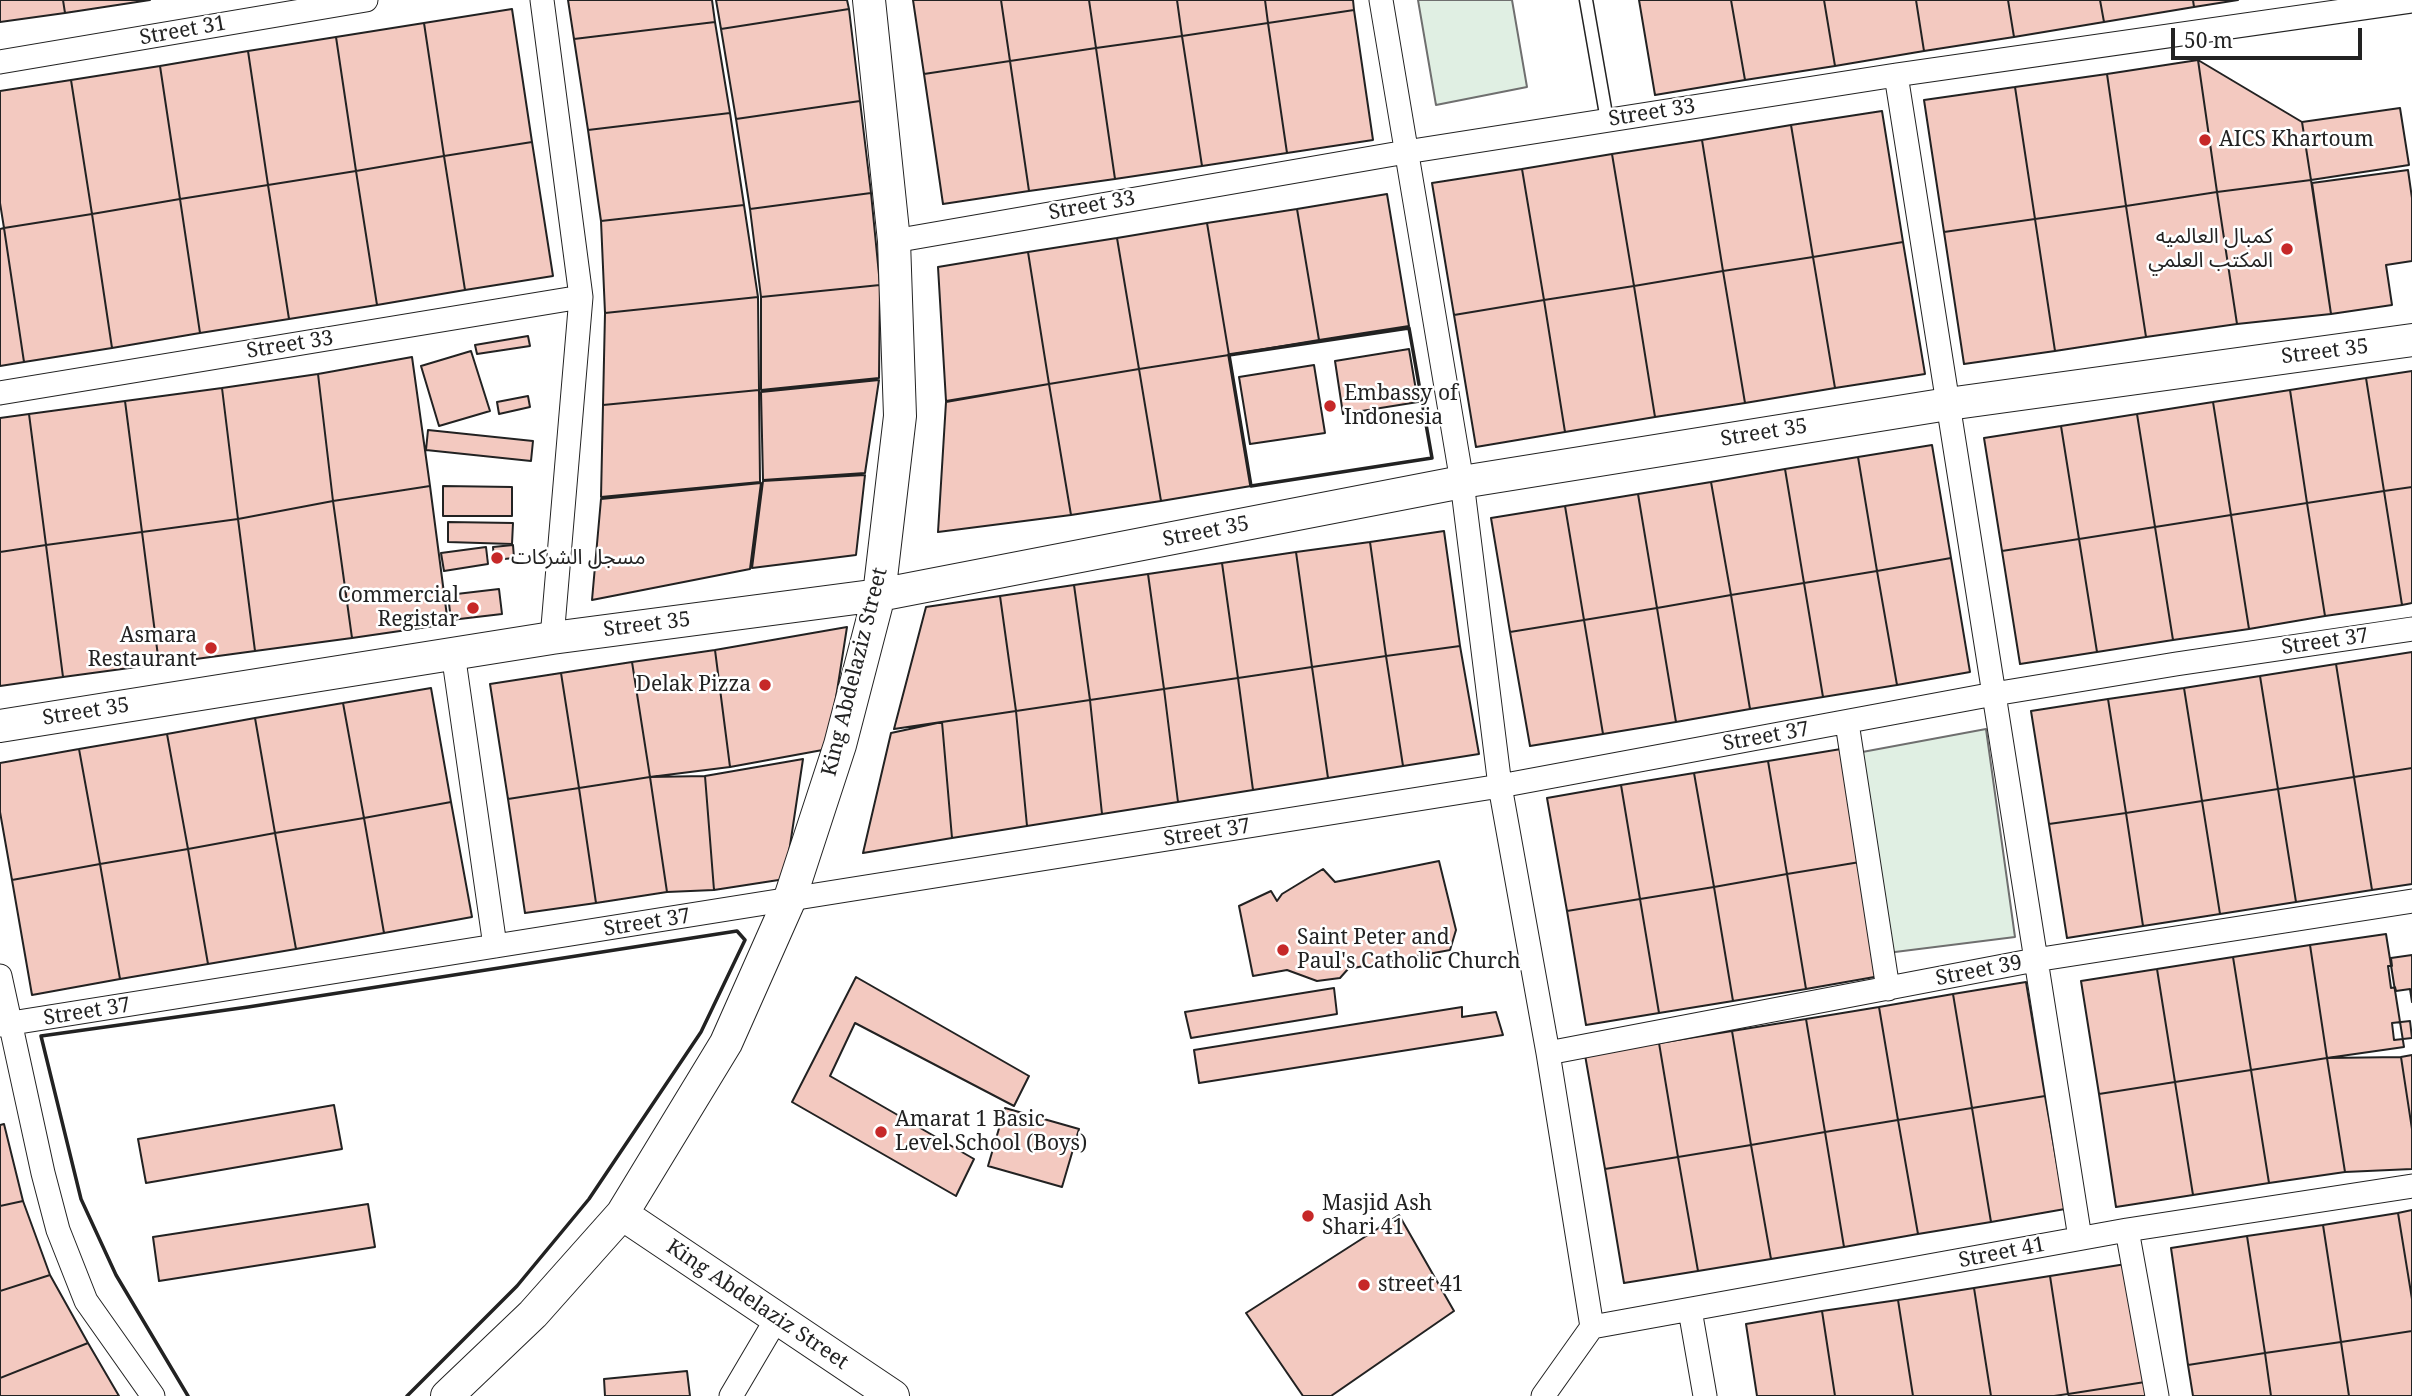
<!DOCTYPE html>
<meta charset="utf-8">
<style>
body{margin:0}
#map{position:relative;width:2412px;height:1396px;overflow:hidden;background:#fff;font-family:"Noto Serif",serif}
canvas{display:block}
.scale{position:absolute;left:2171px;top:28px;width:191px;height:32px;box-sizing:border-box;border:4px solid #222;border-top:0;padding-left:9px;font-size:21px;line-height:24px;white-space:nowrap;color:#222;-webkit-text-stroke:5px #fff;paint-order:stroke}
</style>
<div id="map">
<canvas width="2412" height="1396"></canvas>
<div class="scale">50 m</div>
</div>
<script>
const g = document.querySelector('canvas').getContext('2d');
g.lineJoin = 'round';
function fillPath(path, color) { g.fillStyle = color; g.fill(path, 'evenodd'); }
function stroke(path, color, width, dash) { g.strokeStyle = color; g.lineWidth = width; g.lineCap = dash ? 'butt' : 'round'; g.setLineDash(dash || []); g.stroke(path); }
function label(font, color, halo, rows, align = 'center') {
  g.font = font + ' "Noto Serif","Noto Sans Arabic",serif'; g.lineWidth = 5; g.setLineDash([]); g.textBaseline = 'middle'; g.strokeStyle = halo; g.fillStyle = color; for (const [text, x, y, turn = 0] of rows) {
    g.save(); g.translate(x, y); g.rotate((+turn || 0) * Math.PI / 180); g.textAlign = isNaN(turn) ? turn : align; if (halo) g.strokeText(text, 0, 0); g.fillText(text, 0, 0); g.restore();
  }
}
const green = new Path2D(`
 M1418,0H1512L1527,87L1436,105Z
 M1986,729L2015,937L1887,953L1857,753Z`);
fillPath(green, '#e0efe3');
stroke(green, '#6f6f6f', 2);
const building = new Path2D(`
 M0,0H63L65,13L0,22Z
 M63,0H150L65,13Z
 M568,0H712L715,22L574,39Z
 M716,0H847L849,9L721,29Z
 M913,0H1001L1010,61L924,74Z
 M1001,0H1089L1096,48L1010,61Z
 M1089,0H1177L1182,36L1096,48Z
 M1177,0H1265L1268,23L1182,36Z
 M1265,0H1353L1354,10L1268,23Z
 M1639,0H1731L1745,80L1655,95Z
 M1731,0H1824L1835,66L1745,80Z
 M1824,0H1916L1924,51L1835,66Z
 M1916,0H2008L2014,37L1924,51Z
 M2008,0H2100L2104,22L2014,37Z
 M2100,0H2193L2194,7L2104,22Z
 M2193,0H2238L2194,7Z
 M512,9L532,142L444,156L424,23Z
 M849,9L860,101L736,119L721,29Z
 M1354,10L1373,140L1287,153L1268,23Z
 M715,22L730,113L588,130L574,39Z
 M424,23L444,156L356,171L336,37Z
 M1268,23L1287,153L1202,166L1182,36Z
 M1182,36L1202,166L1115,179L1096,48Z
 M336,37L356,171L268,185L248,51Z
 M1096,48L1115,179L1029,191L1010,61Z
 M248,51L268,185L180,199L160,66Z
 M2198,60L2302,122L2311,180L2217,192Z
 M2198,60L2217,192L2126,206L2107,74Z
 M1010,61L1029,191L943,204L924,74Z
 M160,66L180,199L92,214L71,80Z
 M2107,74L2126,206L2035,219L2015,87Z
 M71,80L92,214L4,228L0,203V91Z
 M2015,87L2035,219L1944,232L1924,100Z
 M860,101L871,193L750,209L736,119Z
 M2400,108L2409,165L2311,180L2302,122Z
 M1882,111L1903,242L1813,257L1791,125Z
 M730,113L744,205L601,221L588,130Z
 M1791,125L1813,257L1723,271L1702,140Z
 M1702,140L1723,271L1634,286L1612,154Z
 M532,142L553,276L465,290L444,156Z
 M1612,154L1634,286L1544,300L1522,169Z
 M444,156L465,290L377,305L356,171Z
 M1522,169L1544,300L1454,315L1432,183Z
 M2408,170L2412,198V261L2386,265L2392,305L2331,314L2312,183Z
 M356,171L377,305L289,319L268,185Z
 M2311,180L2331,314L2237,324L2217,192Z
 M268,185L289,319L200,333L180,199Z
 M2217,192L2237,324L2146,337L2126,206Z
 M871,193L880,285L761,297L750,209Z
 M1387,194L1409,326L1319,340L1297,209Z
 M180,199L200,333L112,348L92,214Z
 M744,205L758,297L605,313L601,221Z
 M2126,206L2146,337L2055,351L2035,219Z
 M1297,209L1319,340L1229,355L1207,223Z
 M92,214L112,348L24,362L4,228Z
 M2035,219L2055,351L1964,364L1944,232Z
 M1207,223L1229,355L1139,369L1117,238Z
 M4,228L24,362L0,366V229Z
 M1117,238L1139,369L1049,384L1028,252Z
 M1903,242L1925,374L1835,388L1813,257Z
 M1028,252L1049,384L946,401L938,267Z
 M1813,257L1835,388L1745,403L1723,271Z
 M1723,271L1745,403L1655,417L1634,286Z
 M880,285L879,378L761,390V297Z
 M1634,286L1655,417L1565,432L1544,300Z
 M758,297L759,390L603,405L605,313Z
 M1544,300L1565,432L1476,447L1454,315Z
 M528,336L530,346L477,354L475,345Z
 M1409,349L1418,402L1343,414L1335,361Z
 M471,351L490,411L439,426L421,366Z
 M1229,355L1251,486L1161,501L1139,369Z
 M412,357L430,486L333,501L318,374Z
 M1314,365L1325,433L1250,444L1239,377Z
 M1139,369L1161,501L1071,515L1049,384Z
 M2412,371V487L2384,491L2366,378Z
 M318,374L333,501L238,519L222,388Z
 M2366,378L2384,491L2307,503L2290,390Z
 M879,380L865,473L763,480L761,392Z
 M1049,384L1071,515L938,532L946,402Z
 M222,388L238,519L142,532L125,401Z
 M759,390L760,482L601,497L603,405Z
 M2290,390L2307,503L2231,515L2213,402Z
 M528,396L530,407L499,414L497,402Z
 M125,401L142,532L46,545L29,414Z
 M2213,402L2231,515L2155,527L2137,414Z
 M29,414L46,545L0,552V418Z
 M2137,414L2155,527L2079,539L2061,426Z
 M2061,426L2079,539L2002,551L1984,438Z
 M428,430L533,441L531,461L426,450Z
 M1932,445L1951,558L1877,571L1858,457Z
 M1858,457L1877,571L1804,583L1785,469Z
 M1785,469L1804,583L1731,595L1711,482Z
 M865,475L856,555L752,568L763,481Z
 M1711,482L1731,595L1657,608L1638,494Z
 M761,483L750,569L592,600L601,499Z
 M430,486L448,624L352,638L333,501Z
 M443,486L512,487V516H443Z
 M2412,487V603L2402,605L2384,491Z
 M2384,491L2402,605L2325,616L2307,503Z
 M1638,494L1657,608L1584,620L1565,506Z
 M333,501L352,638L255,651L238,519Z
 M2307,503L2325,616L2249,629L2231,515Z
 M1565,506L1584,620L1510,632L1491,518Z
 M2231,515L2249,629L2173,640L2155,527Z
 M238,519L255,651L159,664L142,532Z
 M448,522L513,523L512,544L448,542Z
 M2155,527L2173,640L2097,652L2079,539Z
 M1444,531L1460,646L1386,656L1370,542Z
 M142,532L159,664L63,677L46,545Z
 M2079,539L2097,652L2020,664L2002,551Z
 M1370,542L1386,656L1312,667L1296,552Z
 M46,545L63,677L0,686V552Z
 M513,545L514,558L494,560L493,547Z
 M486,547L488,564L444,571L441,553Z
 M1296,552L1312,667L1238,678L1222,563Z
 M1951,558L1970,672L1897,685L1877,571Z
 M1222,563L1238,678L1164,689L1148,574Z
 M1877,571L1897,685L1823,697L1804,583Z
 M1148,574L1164,689L1090,700L1074,585Z
 M1804,583L1823,697L1750,709L1731,595Z
 M1074,585L1090,700L1016,711L1000,596Z
 M499,589L502,614L451,620L448,595Z
 M1731,595L1750,709L1676,722L1657,608Z
 M1000,596L1016,711L894,729L926,607Z
 M1657,608L1676,722L1603,734L1584,620Z
 M1584,620L1603,734L1530,746L1510,632Z
 M847,627L828,749L730,767L715,650Z
 M1460,646L1479,754L1403,766L1386,656Z
 M715,650L730,767L650,777L632,662Z
 M2412,652V768L2354,777L2336,664Z
 M1386,656L1403,766L1328,778L1312,667Z
 M632,662L650,777L579,788L561,673Z
 M2336,664L2354,777L2278,789L2260,676Z
 M1312,667L1328,778L1253,790L1238,678Z
 M561,673L579,788L508,799L490,684Z
 M2260,676L2278,789L2202,801L2184,688Z
 M1238,678L1253,790L1178,802L1164,689Z
 M431,688L451,802L364,818L343,703Z
 M2184,688L2202,801L2126,813L2108,699Z
 M1164,689L1178,802L1102,814L1090,700Z
 M2108,699L2126,813L2049,824L2031,711Z
 M1090,700L1102,814L1027,826L1016,711Z
 M343,703L364,818L275,833L255,718Z
 M1016,711L1027,826L952,838L942,722Z
 M255,718L275,833L188,849L167,734Z
 M942,722L952,838L863,853L891,733Z
 M167,734L188,849L100,864L79,749Z
 M79,749L100,864L12,880L0,812V763Z
 M1841,749L1860,862L1787,874L1768,761Z
 M803,759L785,879L714,890L705,776Z
 M1768,761L1787,874L1714,887L1694,773Z
 M2412,768V884L2372,890L2354,777Z
 M1694,773L1714,887L1640,899L1621,785Z
 M705,776L714,890L667,892L650,777Z
 M650,777L667,892L596,903L579,788Z
 M2354,777L2372,890L2296,902L2278,789Z
 M1621,785L1640,899L1567,911L1547,798Z
 M579,788L596,903L525,913L508,799Z
 M2278,789L2296,902L2220,914L2202,801Z
 M2202,801L2220,914L2143,926L2126,813Z
 M451,802L472,917L384,933L364,818Z
 M2126,813L2143,926L2067,938L2049,824Z
 M364,818L384,933L296,949L275,833Z
 M275,833L296,949L208,964L188,849Z
 M188,849L208,964L120,979L100,864Z
 M1439,861L1456,930L1450,950L1348,969L1340,978L1317,981L1287,970L1253,976L1239,906L1271,891L1277,901L1282,894L1323,869L1335,882Z
 M1860,862L1880,976L1806,989L1787,874Z
 M100,864L120,979L32,995L12,880Z
 M1787,874L1806,989L1733,1001L1714,887Z
 M1714,887L1733,1001L1659,1013L1640,899Z
 M1640,899L1659,1013L1586,1025L1567,911Z
 M2386,934L2404,1047L2327,1058L2310,945Z
 M2310,945L2327,1058L2251,1070L2233,957Z
 M2412,955V1002L2410,989L2396,991L2395,987L2391,988L2388,966H2392L2391,958Z
 M2233,957L2251,1070L2175,1082L2157,969Z
 M2157,969L2175,1082L2099,1094L2081,981Z
 M856,977L1029,1076L1014,1106L855,1023L830,1076L974,1159L956,1196L792,1102Z
 M2026,982L2045,1096L1972,1108L1953,994Z
 M1334,988L1337,1014L1191,1038L1185,1012Z
 M1953,994L1972,1108L1898,1120L1879,1007Z
 M1462,1007V1017L1496,1012L1503,1035L1199,1083L1194,1050Z
 M1879,1007L1898,1120L1825,1132L1806,1019Z
 M1806,1019L1825,1132L1751,1145L1732,1031Z
 M2410,1021L2412,1038L2394,1040L2392,1023Z
 M1732,1031L1751,1145L1678,1157L1659,1043Z
 M1659,1043L1678,1157L1605,1169L1585,1055Z
 M2412,1055V1129L2401,1057Z
 M2401,1057L2412,1129V1169L2345,1172L2327,1058Z
 M2327,1058L2345,1172L2269,1183L2251,1070Z
 M2251,1070L2269,1183L2193,1195L2175,1082Z
 M2175,1082L2193,1195L2116,1207L2099,1094Z
 M2045,1096L2065,1209L1991,1222L1972,1108Z
 M334,1105L342,1149L146,1183L138,1139Z
 M1005,1108L1079,1129L1062,1187L988,1166Z
 M1972,1108L1991,1222L1918,1234L1898,1120Z
 M1898,1120L1918,1234L1844,1247L1825,1132Z
 M4,1124L23,1201L0,1206V1125Z
 M1825,1132L1844,1247L1771,1259L1751,1145Z
 M1751,1145L1771,1259L1698,1271L1678,1157Z
 M1678,1157L1698,1271L1624,1283L1605,1169Z
 M23,1201L50,1275L0,1291V1206Z
 M368,1204L375,1247L159,1281L153,1237Z
 M2412,1210V1299L2398,1213Z
 M2398,1213L2412,1299V1331L2341,1342L2323,1225Z
 M1399,1215L1454,1311L1331,1396H1303L1246,1313Z
 M2323,1225L2341,1342L2265,1353L2247,1236Z
 M2247,1236L2265,1353L2188,1365L2171,1248Z
 M2126,1264L2145,1382L2068,1394L2050,1276Z
 M50,1275L88,1343L0,1378V1291Z
 M2050,1276L2068,1394L2054,1396H1991L1974,1288Z
 M1974,1288L1991,1396H1913L1898,1300Z
 M1898,1300L1913,1396H1835L1822,1311Z
 M1822,1311L1835,1396H1757L1746,1324Z
 M2412,1331V1396H2349L2341,1342Z
 M2341,1342L2349,1396H2271L2265,1353Z
 M88,1343L119,1396H0V1378Z
 M2265,1353L2271,1396H2193L2188,1365Z
 M687,1371L690,1396H605L604,1379Z
 M2145,1382L2147,1396H2069L2068,1394Z`);
fillPath(building, '#f3c9c0');
stroke(building, '#222', 2);
const lane = new Path2D(`
 M1586,0L1607,120`);
const street = new Path2D(`
 M542,0L581,297L552,638
 M1381,0L1462,482L1500,786L1548,1053L1592,1327L1543,1396
 M0,62L366,0
 M1896,75L2080,1238
 M894,241L1406,152L1896,75L2412,1
 M0,393L581,297
 M453,653L495,946
 M1847,723L1888,989
 M0,976L43,1173L58,1230L86,1301L153,1396
 M0,1025L1500,786L1994,694L2176,664L2412,629
 M1548,1053L2035,960L2412,901
 M2127,1230L2157,1396
 M1690,1310L1705,1396
 M1592,1327L2127,1230L2412,1186
 M731,1396L777,1318`);
const secondary = new Path2D(`
 M0,726L552,638L879,595L1462,482L1948,404L2412,340
 M622,1214L893,1396
 M447,1396L533,1314L622,1214L726,1043L789,901L840,745L879,595L900,416L894,241L869,0`);
stroke(lane, '#222', 15);
stroke(street, '#222', 25);
stroke(secondary, '#222', 34);
stroke(lane, '#fff', 12);
stroke(street, '#fff', 23);
stroke(secondary, '#fff', 32);
stroke(new Path2D(`
 M1409,328L1432,458L1251,486L1229,355Z
 M188,1396L116,1275L81,1199L41,1036L248,1007L737,931L745,940L701,1032L589,1199L517,1286L407,1396`), '#222', 3.5);
for (const [x, y, r, color] of [
 [2205,140,7,"#c62828"],
 [2287,249,7,"#c62828"],
 [1330,406,7,"#c62828"],
 [497,558,7,"#c62828"],
 [473,608,7,"#c62828"],
 [211,648,7,"#c62828"],
 [765,685,7,"#c62828"],
 [1283,950,7,"#c62828"],
 [881,1132,7,"#c62828"],
 [1308,1216,7,"#c62828"],
 [1364,1285,7,"#c62828"]
]) { const dot = new Path2D(); dot.arc(x, y, r, 0, 2 * Math.PI); g.fillStyle = color; g.fill(dot); stroke(dot, '#fff', 2.5); }
label('21px', '#222', '#fff', [
 ["Street 31",183,31,-10],
 ["Street 33",1652,113,-9],
 ["Street 33",1092,206,-10],
 ["Street 33",290,345,-9],
 ["Street 35",2325,352,-7],
 ["Street 35",1764,433,-9],
 ["Street 35",1206,532,-11],
 ["Street 35",647,625,-7],
 ["Street 37",2325,642,-8],
 ["King Abdelaziz Street",855,672,-76],
 ["Street 35",86,712,-9],
 ["Street 37",1766,737,-10],
 ["Street 37",1207,833,-9],
 ["Street 37",647,923,-9],
 ["Street 39",1979,971,-11],
 ["Street 37",87,1012,-9],
 ["Street 41",2002,1253,-11],
 ["King Abdelaziz Street",757,1305,34]
]);
label('21px', '#222', '#fff', [
 ["AICS Khartoum",2219,140],
 ["كمبال العالميه",2273,237,"right"],
 ["المكتب العلمي",2273,261,"right"],
 ["Embassy of",1344,394],
 ["Indonesia",1344,418],
 ["مسجل الشركات",511,558],
 ["Commercial",459,596,"right"],
 ["Registar",459,620,"right"],
 ["Asmara",197,636,"right"],
 ["Restaurant",197,660,"right"],
 ["Delak Pizza",751,685,"right"],
 ["Saint Peter and",1297,938],
 ["Paul's Catholic Church",1297,962],
 ["Amarat 1 Basic",895,1120],
 ["Level School (Boys)",895,1144],
 ["Masjid Ash",1322,1204],
 ["Shari 41",1322,1228],
 ["street 41",1378,1285]
], 'left');
</script>
